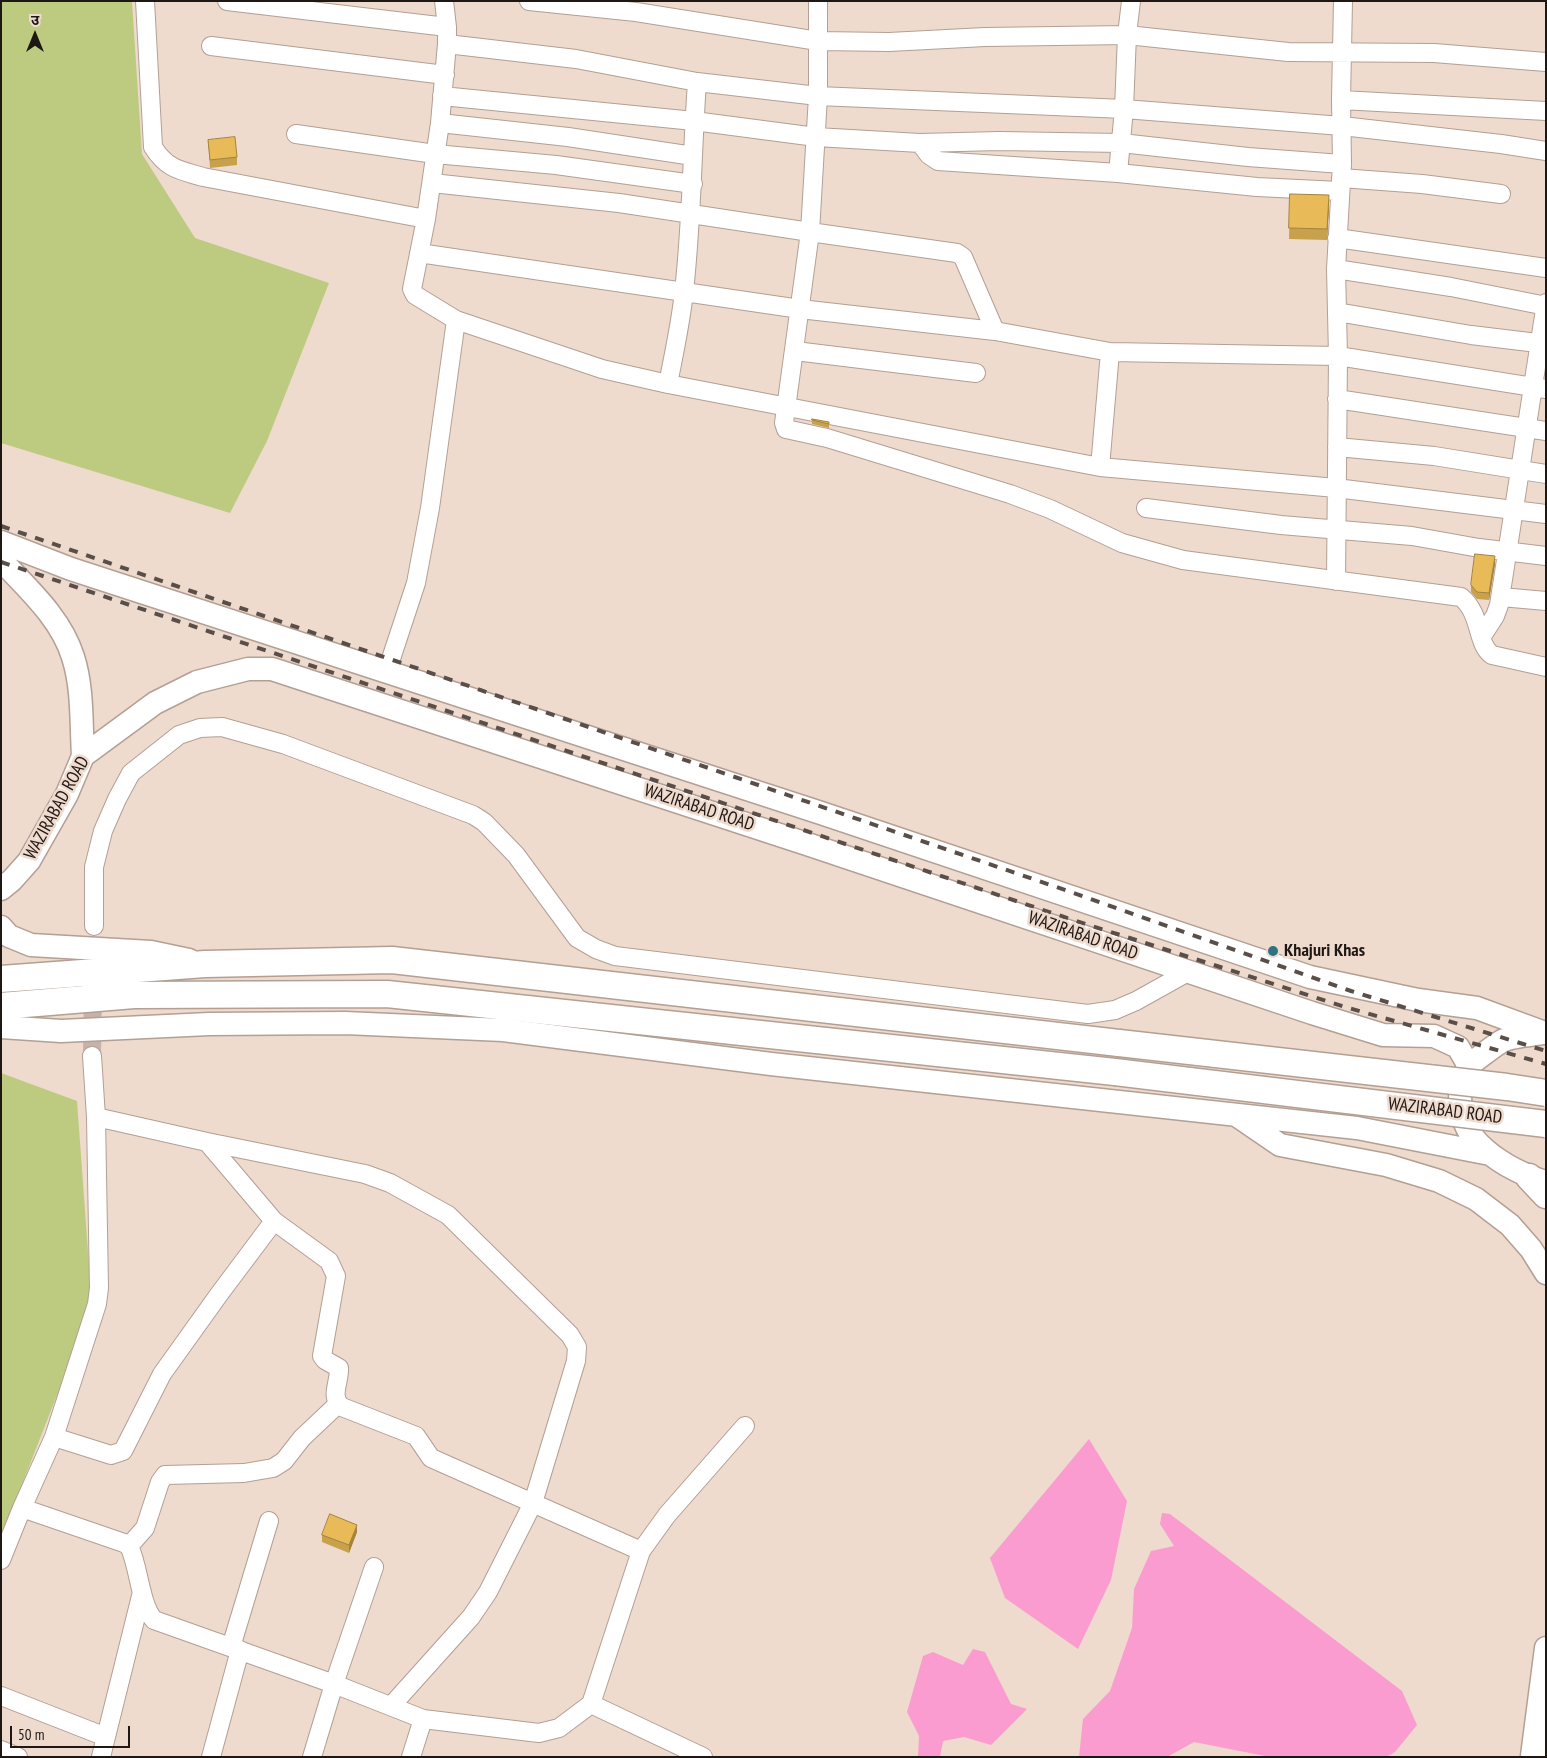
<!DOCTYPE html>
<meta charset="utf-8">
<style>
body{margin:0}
#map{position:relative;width:1547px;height:1758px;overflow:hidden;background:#efdace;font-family:"PT Sans Narrow","Noto Sans Devanagari",sans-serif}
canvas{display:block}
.frame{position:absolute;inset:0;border:2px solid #1f1713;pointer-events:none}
.north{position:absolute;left:10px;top:10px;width:50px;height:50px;-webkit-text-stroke:4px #efdace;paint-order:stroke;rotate:0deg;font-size:14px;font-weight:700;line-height:20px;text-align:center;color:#1f1713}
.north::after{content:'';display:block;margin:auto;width:18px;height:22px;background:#1f1713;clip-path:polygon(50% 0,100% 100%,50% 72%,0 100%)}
.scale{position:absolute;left:10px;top:1726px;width:120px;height:22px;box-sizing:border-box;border:2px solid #1f1713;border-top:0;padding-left:6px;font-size:15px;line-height:18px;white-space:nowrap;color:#1f1713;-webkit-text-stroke:4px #efdace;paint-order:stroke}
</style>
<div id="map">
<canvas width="1547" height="1758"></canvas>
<div class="frame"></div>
<div class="north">उ</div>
<div class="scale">50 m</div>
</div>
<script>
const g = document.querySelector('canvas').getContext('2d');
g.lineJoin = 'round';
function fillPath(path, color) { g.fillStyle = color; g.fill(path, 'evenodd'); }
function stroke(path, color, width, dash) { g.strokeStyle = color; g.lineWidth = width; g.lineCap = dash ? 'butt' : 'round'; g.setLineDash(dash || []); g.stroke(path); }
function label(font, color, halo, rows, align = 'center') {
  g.font = font + ' "PT Sans Narrow",sans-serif'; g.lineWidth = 5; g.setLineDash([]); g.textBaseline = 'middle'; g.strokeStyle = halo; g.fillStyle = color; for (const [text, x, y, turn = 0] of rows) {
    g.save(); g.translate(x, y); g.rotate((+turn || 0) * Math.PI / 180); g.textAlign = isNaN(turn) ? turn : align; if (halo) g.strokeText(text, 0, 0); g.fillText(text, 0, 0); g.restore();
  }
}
fillPath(new Path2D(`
 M1,1H132L142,154L195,238L329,283L267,441L230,513L1,443Z
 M1,1073L77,1101L92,1306L1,1538Z`), '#bdcb81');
fillPath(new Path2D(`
 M1089,1439L1127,1501L1111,1580L1078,1649L1005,1598L990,1558Z
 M1162,1513L1170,1514L1402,1691L1417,1725L1395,1752L1386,1757H1270L1194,1742L1167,1757H1079L1083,1719L1110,1691L1132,1628L1134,1589L1151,1551L1174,1546L1160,1524Z
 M973,1649L985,1652L1011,1704L1027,1709L991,1745L964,1737L943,1741L940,1757H918L919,1736L907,1712L923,1656L933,1652L963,1665Z`), '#fa9cd0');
stroke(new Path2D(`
 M92,1056L93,989`), '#c5b3a9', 18, [18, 9]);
const minor = new Path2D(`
 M145,1L153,147C167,169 179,170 203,177L426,219
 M227,1L447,27
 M444,1L447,27V44L440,123L426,219L412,289L415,295L456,320L602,369L668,384L1100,467L1336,488L1546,514
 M529,1L636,12L818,41L889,42L985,37L1127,35L1288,52L1434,53L1546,62
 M818,1V96L810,232L784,423L786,429L827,438L1010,494L1050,509L1122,543L1183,560L1461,597C1482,614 1476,644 1492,655L1546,667
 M447,44L576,59L697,82L818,96L1124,109L1342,126L1501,144L1546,151
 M211,46L445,75
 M442,96L694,121L816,137L920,143L929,155L938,161L1118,173L1257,187L1340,191
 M1341,100L1546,111
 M440,123L568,137L693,156
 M296,134L435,154L556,165L693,184
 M920,143L999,141L1121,143L1248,157L1342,164
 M1118,173L1124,109L1127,35L1131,1
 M1341,178L1422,184L1501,194
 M432,183L619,203L810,232L957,253L963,257L995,331
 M1337,238L1546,268
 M419,253L800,309L995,331L1110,352L1338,356L1546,389
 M1336,269L1451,287L1546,306
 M1337,312L1471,335L1546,344
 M795,351L976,373
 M668,384C674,353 681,322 684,291C692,221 692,151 697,82
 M1337,399L1546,431
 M1337,447L1434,456L1546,474
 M1100,467L1110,352
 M1146,508L1281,525L1412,536L1479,548L1546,556
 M1336,581L1338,356L1336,269L1342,164L1341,100L1343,1
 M1501,597L1546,601
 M1482,636L1495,616L1499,605L1546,303
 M387,671L416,583L430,508L456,320
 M94,926V867L103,831L117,799L131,773L179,735L200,728L222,727L283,744L473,815L484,822L516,855L577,938L596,949L615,956L1088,1014L1115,1010L1136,1001L1188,972
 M96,1117L207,1142L365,1174L390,1183L448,1215L570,1335L577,1347L576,1361L533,1503L488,1592L471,1617L392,1705
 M207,1142L274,1221L329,1261L336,1276L322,1356L325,1360L339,1368C340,1381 329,1398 342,1407L416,1436L431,1458L641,1551L591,1704
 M54,1437L111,1455L123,1451L162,1374L220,1293L274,1221
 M22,1508L124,1543L129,1546C139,1566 140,1605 154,1620L334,1684L423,1719L539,1733L559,1728L591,1704L703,1757
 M129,1546L145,1528L160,1482L165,1475L244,1473L273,1468L284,1461L302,1438L338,1404
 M641,1551L667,1515L745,1426
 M1,1560L22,1508L54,1437L97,1304L99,1288L96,1117L92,1056
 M231,1647L269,1521
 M1,1696L106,1737
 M1,1750L18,1757
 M101,1757L142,1592
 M211,1757L240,1650
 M312,1757L334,1684L374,1567
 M411,1757L423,1719`);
const major = new Path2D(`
 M1,542L71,569L821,813L1310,977L1418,1000L1477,1008L1545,1033
 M1,560C28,589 61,618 73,657C83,688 81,723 83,756
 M1,889L12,880L29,861L67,794L83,756L155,703L197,682L248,669H272L807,844L1312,1013L1383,1035L1434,1036L1458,1047L1469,1066
 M1,927L9,936L31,945L151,952L189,960
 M1,1027L61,1031L209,1024L345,1023L503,1030L771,1064L1357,1128L1490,1154
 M1544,1033C1532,1035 1512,1036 1502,1041C1497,1044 1472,1062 1469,1066C1453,1089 1460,1126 1479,1144C1497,1162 1521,1174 1545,1182
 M1239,1117L1280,1145L1386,1165L1439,1181L1476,1199L1510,1225L1531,1249L1546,1273
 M1532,1756L1546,1648`);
const highway = new Path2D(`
 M1,979L205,964L392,960L1119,1043
 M1,1006L134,995L387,994L1115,1072
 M1529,1177L1546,1195
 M1543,1757L1546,1735`);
stroke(minor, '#b39f94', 20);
stroke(major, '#b39f94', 25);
stroke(highway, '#b39f94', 29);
stroke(minor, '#fff', 18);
stroke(major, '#fff', 22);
stroke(highway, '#fff', 26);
stroke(new Path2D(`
 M1,526L1071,892L1351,991L1546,1051
 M1,562L1064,917L1345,1007L1546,1064`), '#5a4e48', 4, [9, 9]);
const highwayBridge = new Path2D(`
 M1119,1043L1507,1087L1546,1093
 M1115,1072L1546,1124`);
stroke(highwayBridge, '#b39f94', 29, []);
stroke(highwayBridge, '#fff', 26);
fillPath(new Path2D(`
 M208,140L237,157V165L210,168Z
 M1290,194L1329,206L1327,240L1289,239Z
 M812,419L829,422V428L812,424Z
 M1495,564L1489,600L1477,599L1471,592V585Z
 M357,1532L349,1553L322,1542V1535Z`), '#c8a14c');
fillPath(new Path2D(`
 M1329,195V206L1327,240V229Z
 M1495,556V564L1489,600V593Z
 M357,1525V1532L349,1553V1545Z`), '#a3833e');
const building = new Path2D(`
 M235,137L237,157L210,160L208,140Z
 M1290,194L1329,195L1327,229L1289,228Z
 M812,419L829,422V424L812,420Z
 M1475,554L1495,556L1489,593L1477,592L1471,585Z
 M330,1514L357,1525L349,1545L322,1535Z`);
fillPath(building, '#e9bb58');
stroke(building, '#a3833e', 1);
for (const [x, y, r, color] of [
 [1273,951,6,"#2f7383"]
]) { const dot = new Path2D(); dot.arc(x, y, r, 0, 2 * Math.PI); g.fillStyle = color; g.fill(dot); stroke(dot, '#efdace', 2); }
label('18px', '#1f1713', '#efdace', [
 ["WAZIRABAD ROAD",57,808,-61],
 ["WAZIRABAD ROAD",699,808,18],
 ["WAZIRABAD ROAD",1083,936,19],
 ["WAZIRABAD ROAD",1445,1111,7]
]);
label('bold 18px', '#1f1713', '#efdace', [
 ["Khajuri Khas",1284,951]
], 'left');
</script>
